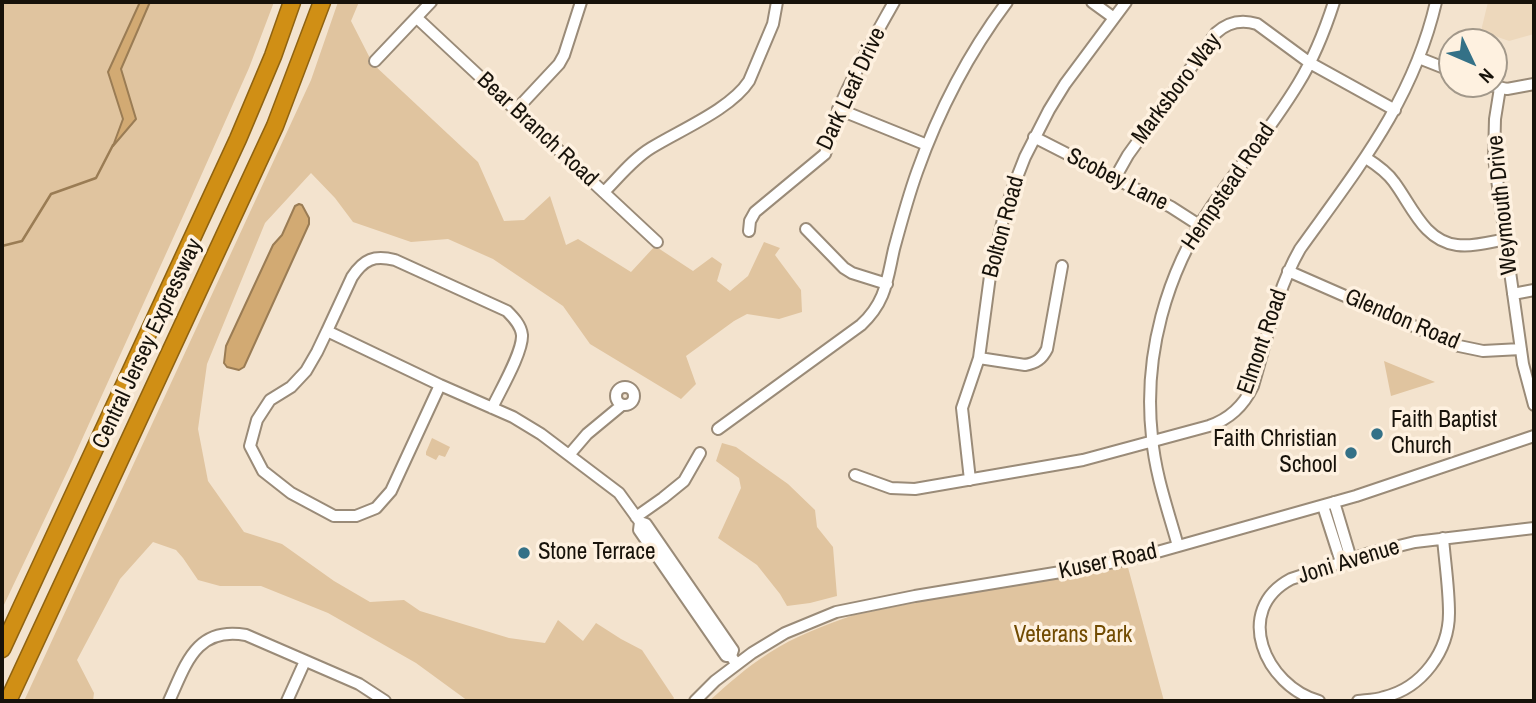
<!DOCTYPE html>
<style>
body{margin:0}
#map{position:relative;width:1536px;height:703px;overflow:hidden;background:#f3e3ce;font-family:"Archivo Narrow",sans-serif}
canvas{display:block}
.frame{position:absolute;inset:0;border:4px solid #17120a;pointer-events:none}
.north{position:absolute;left:1438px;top:28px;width:70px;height:70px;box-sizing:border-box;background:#fef1e0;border:2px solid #a2988a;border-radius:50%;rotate:134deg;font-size:19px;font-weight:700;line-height:28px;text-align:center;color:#17120a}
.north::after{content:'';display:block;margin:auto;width:24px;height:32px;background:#347187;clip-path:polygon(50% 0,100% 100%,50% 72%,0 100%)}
</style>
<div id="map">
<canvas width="1536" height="703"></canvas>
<div class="frame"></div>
<div class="north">N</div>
</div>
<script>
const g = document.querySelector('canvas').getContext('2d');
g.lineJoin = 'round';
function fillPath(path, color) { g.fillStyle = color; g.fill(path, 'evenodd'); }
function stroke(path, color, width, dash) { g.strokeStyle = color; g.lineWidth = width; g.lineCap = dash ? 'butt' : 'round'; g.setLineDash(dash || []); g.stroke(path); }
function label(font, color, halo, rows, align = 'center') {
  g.font = font + ' "Archivo Narrow",sans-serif'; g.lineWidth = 7; g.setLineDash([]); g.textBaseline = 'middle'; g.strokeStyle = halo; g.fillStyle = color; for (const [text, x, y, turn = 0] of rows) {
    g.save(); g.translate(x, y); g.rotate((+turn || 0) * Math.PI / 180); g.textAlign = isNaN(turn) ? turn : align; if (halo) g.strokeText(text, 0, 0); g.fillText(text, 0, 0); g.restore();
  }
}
fillPath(new Path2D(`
 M1488,2H1534V34L1509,41L1481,31Z`), '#edd8bc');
fillPath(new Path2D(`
 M2,2H140L108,72L123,119L114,143L135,119L121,69L150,2H274L249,68L184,214L69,468L2,609Z
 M338,2H359L351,21L373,64L478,162L504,221L524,220L550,196L566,245L578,239L631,272L655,246L693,271L712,257L722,264L717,281L730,291L748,276L764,242L780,248L775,255L801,290L802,312L779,319L747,314L734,321L686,356L696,384L681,399L590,344L563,306L493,259L448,239L411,242L353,222L335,198L311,173L265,223L207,364L198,429L208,481L244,532L282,544L334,581L370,602L404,600L420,611L509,638L545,643L558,620L583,641L596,623L621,639L642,650L674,698L672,701H468L416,663L328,613L261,586H220L198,580L183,558L176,550L153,542L120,579L77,660L94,693L93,701H24L311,80Z
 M1384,361L1435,382L1391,396Z
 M432,438L450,447L445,457L439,455L436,460L426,455V452Z
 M722,443L736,447L788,484L815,510L817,527L833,547L837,596L810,603L787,606L780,594L757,565L718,538L741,488L739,478L716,461Z
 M1126,560L1164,701H709C728,684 747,667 769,653C795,636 825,625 854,615Z`), '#e0c49f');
const water = new Path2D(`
 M140,2H150L121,69L136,119L113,146L123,119L108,72Z
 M299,204L302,205L309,218V224L244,367L239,370L227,367L224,363L226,346L273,245L282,235L295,206Z`);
fillPath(water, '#d2aa73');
stroke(water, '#9a7c54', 2);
stroke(new Path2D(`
 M2,246L22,241L51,194L96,178L113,145`), '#9a7c54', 2.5);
const minor = new Path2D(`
 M1092,2L1114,18
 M417,18L657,242
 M1419,58L1452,71
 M375,61L431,2
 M1485,84L1507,89L1534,84
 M1500,88L1495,119L1494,158L1523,364L1534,405
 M838,109L927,145
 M516,110L559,64L564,55L581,2
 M1034,137L1171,207L1199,225
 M1366,158C1377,165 1387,172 1394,182C1412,206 1424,241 1457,245C1473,247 1490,242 1506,239
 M1115,178L1128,155L1216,33C1228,22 1241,19 1257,24L1310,63L1395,110
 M604,192C619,177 633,159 651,148C680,130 731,109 749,81L773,24L777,2
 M806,229L844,268L852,273L887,284
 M749,231L750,221L755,212L825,154C831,138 833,121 840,106C855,70 875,36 894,2
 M1288,271L1459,346L1483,351L1521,349
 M1513,294L1534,290
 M327,331L317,352L306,371L291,387L270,400L257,420L250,446L263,471L291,493L334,516H356L376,508L391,491L440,385
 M979,358L1025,365C1036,363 1042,359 1047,349L1062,266
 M616 396a9 9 0 1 1 18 0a9 9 0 1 1-18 0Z
 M492,408C500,391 523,352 522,335C521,325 513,317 507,311L395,260C374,255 364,259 352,277L327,331L440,385L513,417L541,434L619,493L640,522L639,530L726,656H731
 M718,429L861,325C886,302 887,280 894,249C901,223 908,197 917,172C939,110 968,54 1007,2
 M569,455L587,434L622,405
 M855,475L891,488L915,489L1083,460L1209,426C1230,419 1244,405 1253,386C1267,339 1276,291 1300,249C1358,168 1413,101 1436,2
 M970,480L962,408L979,358L990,276L1004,215L1014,185L1025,157L1049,110L1065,84L1126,2
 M1334,502L1351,559
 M1323,506L1341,562
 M636,517L663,498L684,481L700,453
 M640,522L646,524L733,650L731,656L735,662
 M1178,546C1168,510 1155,474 1152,437C1143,356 1166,273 1212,206C1240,165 1272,127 1298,84C1314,58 1325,30 1334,2
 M169,701C186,664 196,626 246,635L359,684L385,701
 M287,701L305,661
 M695,701L715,681L752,653L785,633L836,612L915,596L1085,568L1143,556L1356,496L1534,436
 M1319,701C1265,686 1232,610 1291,579L1370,553L1415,542L1534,528
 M1358,701C1366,700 1376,700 1384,697C1422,688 1449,651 1449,613C1449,588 1445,563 1443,538`);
const highway = new Path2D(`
 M2,649L238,139L273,56L292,2
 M8,701L275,126L322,2`);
stroke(minor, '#9a8b78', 14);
stroke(highway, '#8f6311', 19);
stroke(minor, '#fff', 10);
stroke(highway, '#d08f15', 16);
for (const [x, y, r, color] of [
 [1377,434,7,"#347187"],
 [1351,453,7,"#347187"],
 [524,553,7,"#347187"]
]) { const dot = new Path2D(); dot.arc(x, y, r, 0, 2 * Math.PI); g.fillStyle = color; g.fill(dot); stroke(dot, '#fef1e0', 2.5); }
label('23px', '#17120a', '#fef1e0', [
 ["Dark Leaf Drive",852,89,-65],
 ["Marksboro Way",1177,89,-53],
 ["Bear Branch Road",537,130,43],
 ["Scobey Lane",1117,180,27],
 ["Hempstead Road",1229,187,-56],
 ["Weymouth Drive",1503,205,-96],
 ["Bolton Road",1004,227,-75],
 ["Glendon Road",1402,320,23],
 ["Elmont Road",1263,342,-71],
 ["Central Jersey Expressway",148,344,-65],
 ["Kuser Road",1108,562,-12],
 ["Joni Avenue",1349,562,-17]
]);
label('23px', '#17120a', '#fef1e0', [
 ["Faith Baptist",1391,421],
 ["Church",1391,447],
 ["Faith Christian",1337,440,"right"],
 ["School",1337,466,"right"],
 ["Stone Terrace",538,553]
], 'left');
label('23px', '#714b02', '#fef1e0', [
 ["Veterans Park",1073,636]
]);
</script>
